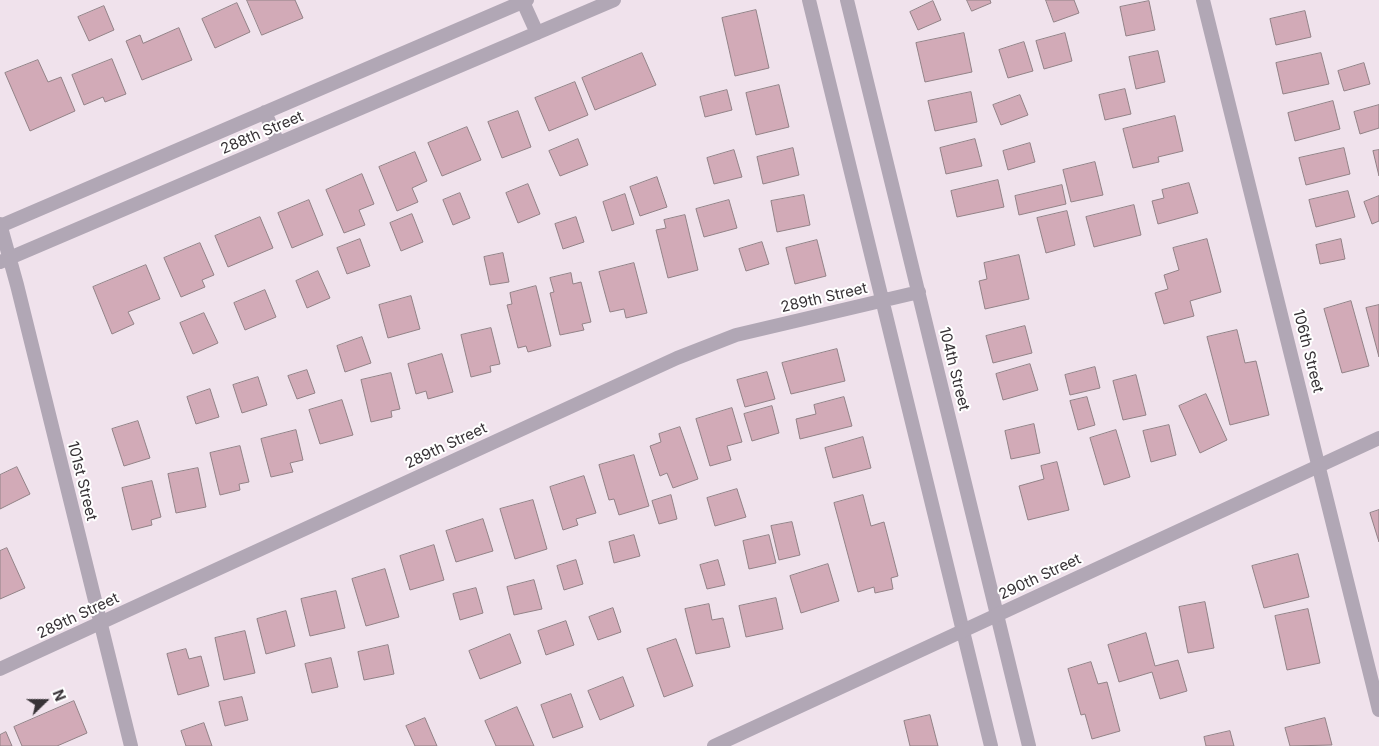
<!DOCTYPE html>
<style>
body{margin:0}
#map{position:relative;width:1379px;height:746px;overflow:hidden;background:#f0e2ec;font-family:Inter,sans-serif}
canvas{display:block}
.north{position:absolute;left:20px;top:676px;width:50px;height:50px;-webkit-text-stroke:4px #fff;paint-order:stroke;rotate:68deg;font-size:14px;font-weight:700;line-height:20px;text-align:center;color:#373236}
.north::after{content:'';display:block;margin:auto;width:18px;height:22px;background:#373236;clip-path:polygon(50% 0,100% 100%,50% 72%,0 100%)}
</style>
<div id="map">
<canvas width="1379" height="746"></canvas>
<div class="north">N</div>
</div>
<script>
const g = document.querySelector('canvas').getContext('2d');
g.lineJoin = 'round';
function fillPath(path, color) { g.fillStyle = color; g.fill(path, 'evenodd'); }
function stroke(path, color, width, dash) { g.strokeStyle = color; g.lineWidth = width; g.lineCap = dash ? 'butt' : 'round'; g.setLineDash(dash || []); g.stroke(path); }
function label(font, color, halo, rows, align = 'center') {
  g.font = font + ' Inter,sans-serif'; g.lineWidth = 4; g.setLineDash([]); g.textBaseline = 'middle'; g.strokeStyle = halo; g.fillStyle = color; for (const [text, x, y, turn = 0] of rows) {
    g.save(); g.translate(x, y); g.rotate((+turn || 0) * Math.PI / 180); g.textAlign = isNaN(turn) ? turn : align; if (halo) g.strokeText(text, 0, 0); g.fillText(text, 0, 0); g.restore();
  }
}
const building = new Path2D(`
 M247,0H295L303,18L262,35Z
 M967,0H990L991,3L972,11Z
 M1046,0H1074L1079,13L1054,22Z
 M933,1L941,20L918,30L910,12Z
 M1149,1L1155,30L1126,36L1120,7Z
 M237,3L250,32L215,48L202,19Z
 M104,6L114,30L89,41L78,17Z
 M756,10L769,68L735,76L722,18Z
 M1305,11L1311,37L1276,45L1270,19Z
 M179,28L192,60L142,80L126,41L140,35L143,43Z
 M964,33L972,72L925,82L916,43Z
 M1065,33L1072,61L1044,69L1036,41Z
 M1024,42L1033,71L1008,78L999,50Z
 M1158,51L1165,82L1136,89L1129,57Z
 M642,53L656,85L595,110L582,78Z
 M1321,53L1329,84L1283,94L1276,63Z
 M112,59L126,94L105,102L103,97L84,105L72,75Z
 M38,60L48,82L61,77L75,111L30,131L5,73Z
 M1364,63L1370,84L1344,91L1338,71Z
 M575,82L588,115L549,131L535,98Z
 M779,85L789,127L756,135L746,93Z
 M1125,89L1131,114L1105,120L1099,95Z
 M727,90L732,110L705,117L700,97Z
 M971,92L977,122L935,131L928,101Z
 M1020,95L1028,115L1001,125L993,105Z
 M1333,101L1340,129L1295,141L1288,113Z
 M1379,105V128L1360,134L1354,112Z
 M518,111L531,147L502,158L488,122Z
 M1175,116L1183,151L1158,157L1159,162L1133,168L1123,129Z
 M467,127L481,160L442,176L428,143Z
 M578,139L588,165L560,176L549,151Z
 M975,139L982,166L946,174L940,148Z
 M1030,143L1035,162L1008,170L1003,151Z
 M793,148L799,175L763,184L757,157Z
 M1344,148L1350,174L1306,185L1299,158Z
 M734,150L742,177L714,184L707,158Z
 M1379,150V176L1373,151Z
 M415,152L427,181L412,188L418,202L397,211L379,167Z
 M1095,162L1103,195L1071,202L1063,170Z
 M362,174L374,204L359,210L365,225L344,233L326,190Z
 M657,177L667,207L640,216L630,187Z
 M998,180L1004,207L957,217L951,191Z
 M1189,183L1198,213L1158,224L1152,201L1164,198L1162,190Z
 M528,184L540,214L518,223L506,193Z
 M1062,185L1066,204L1019,215L1015,196Z
 M1348,191L1355,217L1316,227L1309,200Z
 M460,193L470,218L453,225L443,200Z
 M625,194L634,224L612,231L603,202Z
 M804,195L810,225L777,232L771,201Z
 M1379,196V221L1372,224L1364,202Z
 M309,200L323,235L292,248L278,213Z
 M729,200L737,228L704,237L696,209Z
 M1134,205L1141,235L1094,247L1086,217Z
 M1067,211L1075,245L1046,253L1037,218Z
 M412,214L423,242L401,251L390,223Z
 M685,215L698,270L668,278L656,230L666,228L664,220Z
 M260,217L273,248L228,267L215,236Z
 M576,217L584,242L563,249L555,224Z
 M360,239L370,266L347,274L337,248Z
 M1207,239L1221,292L1190,301L1194,316L1164,324L1155,293L1168,289L1164,275L1179,270L1173,248Z
 M1341,239L1345,259L1320,264L1316,245Z
 M817,240L826,276L795,284L786,248Z
 M762,242L769,264L746,271L739,249Z
 M200,243L214,275L202,280L205,287L181,297L164,258Z
 M503,253L509,282L490,285L484,257Z
 M1019,255L1029,299L985,309L979,281L987,279L984,263Z
 M634,263L647,313L626,318L624,309L610,312L599,272Z
 M146,265L160,299L128,312L134,324L112,334L93,287Z
 M318,271L330,298L307,308L296,281Z
 M571,273L573,284L581,282L591,322L582,324L584,330L560,335L550,293L554,292L550,278Z
 M536,286L551,346L528,352L526,346L518,348L507,305L512,304L510,293Z
 M265,290L276,317L245,330L234,303Z
 M411,296L420,329L388,338L379,305Z
 M1351,301L1369,366L1342,373L1324,309Z
 M1379,305V357L1366,308Z
 M204,313L218,343L193,354L180,323Z
 M1025,326L1032,353L993,363L986,336Z
 M491,328L500,364L490,366L491,372L471,377L461,335Z
 M1237,330L1245,363L1256,361L1269,415L1230,425L1207,337Z
 M362,337L371,363L345,372L337,346Z
 M837,349L845,381L791,394L782,363Z
 M442,354L453,392L428,399L426,391L416,394L408,364Z
 M1030,364L1038,390L1003,400L996,374Z
 M1095,367L1100,388L1070,395L1065,375Z
 M307,370L315,393L297,399L288,376Z
 M767,372L775,399L745,407L737,380Z
 M391,373L400,409L391,411L392,417L371,422L361,380Z
 M1136,375L1146,415L1123,420L1113,381Z
 M258,377L267,405L242,413L233,385Z
 M210,389L219,417L196,424L187,397Z
 M1206,394L1227,440L1200,453L1179,406Z
 M844,397L852,426L800,439L796,419L816,414L814,405Z
 M1087,397L1095,425L1078,430L1070,401Z
 M342,400L353,435L320,444L309,410Z
 M772,406L779,433L752,441L744,414Z
 M732,408L742,442L727,446L731,460L710,466L696,419Z
 M138,421L150,458L124,466L112,429Z
 M1034,424L1040,453L1011,459L1005,431Z
 M1169,425L1176,455L1151,462L1143,431Z
 M680,427L698,479L673,488L667,473L660,476L650,446L661,442L659,434Z
 M296,430L303,460L290,463L293,472L271,477L261,439Z
 M1116,430L1130,477L1104,485L1090,438Z
 M863,437L871,468L833,478L825,448Z
 M240,446L249,482L239,484L240,490L220,495L210,453Z
 M634,455L649,506L619,515L614,499L609,500L599,465Z
 M1057,462L1069,510L1028,520L1019,486L1044,479L1041,466Z
 M17,467L30,494L0,509V475Z
 M198,468L206,507L176,513L168,474Z
 M584,476L596,513L576,519L578,525L563,530L550,487Z
 M152,481L161,517L151,520L152,525L132,530L122,488Z
 M737,489L746,517L715,526L707,498Z
 M671,495L677,519L659,524L652,501Z
 M863,495L871,526L884,522L898,576L891,578L893,589L875,593L874,587L858,592L834,503Z
 M533,500L547,549L515,559L500,509Z
 M1379,510V542L1370,513Z
 M483,519L493,551L456,562L446,531Z
 M792,522L800,555L779,560L771,526Z
 M634,535L640,556L614,563L609,542Z
 M769,535L776,563L749,569L743,541Z
 M434,545L444,580L410,590L400,556Z
 M7,548L25,588L0,599V551Z
 M1298,554L1309,597L1264,608L1252,566Z
 M576,560L583,584L564,590L557,566Z
 M718,560L725,585L707,589L700,565Z
 M828,564L839,601L801,613L790,576Z
 M385,569L399,617L366,626L352,579Z
 M534,580L542,609L514,615L507,587Z
 M476,588L483,613L460,620L453,594Z
 M336,591L345,628L310,636L301,599Z
 M776,598L783,629L746,637L739,606Z
 M1205,602L1214,648L1188,653L1179,607Z
 M709,604L712,620L723,618L730,647L696,654L685,609Z
 M613,608L621,632L598,640L589,617Z
 M1308,609L1320,663L1287,670L1275,616Z
 M286,611L295,646L266,654L257,619Z
 M566,621L574,645L546,655L538,631Z
 M245,631L255,673L224,680L215,638Z
 M1146,633L1155,666L1178,660L1187,691L1160,699L1152,672L1119,682L1108,645Z
 M510,634L521,663L480,679L469,651Z
 M676,639L693,686L664,697L647,649Z
 M388,645L394,674L364,680L358,652Z
 M186,649L189,659L201,656L209,686L178,695L167,654Z
 M331,658L338,687L312,693L305,664Z
 M1091,662L1098,684L1107,682L1120,731L1092,739L1085,714L1081,715L1068,669Z
 M623,677L634,706L600,720L588,691Z
 M571,694L583,727L553,738L541,705Z
 M242,697L248,720L225,726L219,702Z
 M74,701L87,733L57,746H22L14,727Z
 M517,707L534,746H496L485,721Z
 M930,715L938,746H910L904,721Z
 M425,718L437,746H415L406,726Z
 M1325,718L1332,745L1290,746L1285,728Z
 M204,723L212,746H186L181,731Z
 M1230,731L1234,746H1206L1204,737Z
 M6,732L12,746H0V735Z`);
fillPath(building, '#d2aab7');
stroke(building, '#928287', 1);
stroke(new Path2D(`
 M809,0L991,746
 M847,0L1029,746
 M1203,0L1379,710
 M523,2L537,33
 M265,112L278,143
 M0,224L17,285L131,746
 M0,226L527,0
 M0,262L614,0
 M0,669L677,358L736,335L919,292`), '#b1a7b5', 14);
stroke(new Path2D(`
 M714,746L1379,438`), '#b1a7b5', 14);
label('15px', '#373236', '#fff', [
 ["288th Street",262,133,-23],
 ["289th Street",824,298,-13],
 ["106th Street",1308,351,76],
 ["104th Street",954,369,76],
 ["289th Street",446,446,-25],
 ["101st Street",82,481,76],
 ["290th Street",1040,577,-25],
 ["289th Street",78,616,-25]
]);
</script>
